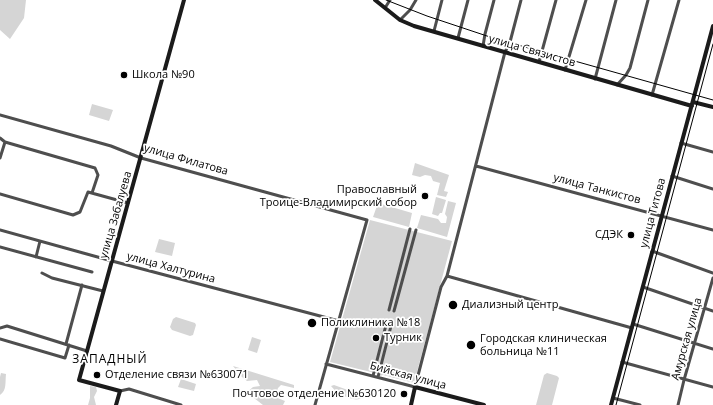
<!DOCTYPE html>
<meta charset="utf-8">
<style>
body{margin:0}
canvas{display:block;background:#fff}
</style>
<canvas width="713" height="405"></canvas>
<script>
const g = document.querySelector('canvas').getContext('2d');
g.lineJoin = 'round';
function fillPath(path, color) { g.fillStyle = color; g.fill(path, 'evenodd'); }
function stroke(path, color, width, dash) { g.strokeStyle = color; g.lineWidth = width; g.lineCap = dash ? 'butt' : 'round'; g.setLineDash(dash || []); g.stroke(path); }
function label(font, color, halo, rows, align = 'center') {
  g.font = font + ' "Open Sans",sans-serif'; g.lineWidth = 3.5; g.setLineDash([]); g.textBaseline = 'middle'; g.strokeStyle = halo; g.fillStyle = color; for (const [text, x, y, turn = 0] of rows) {
    g.save(); g.translate(x, y); g.rotate((+turn || 0) * Math.PI / 180); g.textAlign = isNaN(turn) ? turn : align; if (halo) g.strokeText(text, 0, 0); g.fillText(text, 0, 0); g.restore();
  }
}
fillPath(new Path2D(`
 M0,0H26L24,18L10,39L0,30Z
 M92,104L113,110L109,121L89,115Z
 M415,163L449,175L444,191L448,192L446,197L437,195L440,183L433,181L431,176L425,175L420,177L412,175Z
 M436,197L446,200L442,213H440L438,216L432,214Z
 M448,201L456,203L447,237L417,228L421,215L438,219L441,223H446L447,217L445,214Z
 M378,203L412,213L409,227L373,217Z
 M370,220L452,241L414,383L383,375L380,376L379,374L330,362Z
 M159,239L175,243L172,256L155,252Z
 M176,317L195,323L196,325L193,335L190,336L172,330L170,327L173,319Z
 M252,337L261,340L257,353L248,350Z
 M233,366L294,385V388L281,385L278,388L275,397L285,401L283,405H263L254,398L246,393L253,387L260,386L257,380L247,381L242,377Z
 M1,373L6,374C5,383 7,390 0,395V377Z
 M547,373L557,376L559,378L552,405H536L544,375Z
 M181,379L196,384L194,391L178,387Z
 M334,385L356,393L361,392L364,397C355,403 348,396 339,395L331,386Z
 M90,386L96,387L97,391L94,397L96,405H88L90,398Z`), '#d5d5d5');
stroke(new Path2D(`
 M385,8L390,0
 M400,20L410,10L416,0
 M434,31L442,0
 M458,38L468,0
 M483,46L485,34L494,0
 M539,62L556,0
 M565,70L586,0
 M595,79L616,0
 M617,85L626,75L630,68L648,0
 M652,95L679,0
 M0,115L111,146L141,158L367,220L315,405
 M0,138L5,142L95,168L98,175L92,193
 M681,143L713,152
 M0,158L5,142
 M476,166L713,230
 M672,176L713,189
 M0,194L73,215L80,212L88,192L128,203
 M0,230L112,261L339,321
 M0,247L92,272
 M652,251L713,273
 M36,257L40,241
 M42,273L52,278L103,291
 M447,276L632,328
 M643,287L713,311
 M389,310L410,229
 M394,311L416,230
 M633,324L713,349
 M0,328L7,326L87,351
 M0,339L65,358L69,345
 M66,344L82,285
 M622,362L713,387
 M326,364L415,387L441,287L447,276L505,52L510,42L521,0
 M373,376L386,325
 M378,377L391,326
 M120,391L129,389L181,405
 M613,398L640,405
 M678,405L684,380L713,278`), '#4e4e4e', 3);
stroke(new Path2D(`
 M375,0L400,20L414,26L692,106
 M693,102L713,107
 M116,405L120,391L79,380L184,0
 M411,405L415,387L484,405
 M611,405L713,26`), '#1b1b1b', 4);
stroke(new Path2D(`
 M386,0L427,16L493,38L713,100
 M616,405L713,44`), '#000', 1);
for (const [x, y, r, color] of [
 [124,75,4,"#000"],
 [425,196,4,"#000"],
 [631,235,4,"#000"],
 [453,305,5,"#000"],
 [312,323,5,"#000"],
 [376,338,4,"#000"],
 [471,345,5,"#000"],
 [97,375,4,"#000"],
 [404,394,4,"#000"]
]) { const dot = new Path2D(); dot.arc(x, y, r, 0, 2 * Math.PI); g.fillStyle = color; g.fill(dot); stroke(dot, '#fff', 1.5); }
label('11px', '#000', '#fff', [
 ["улица Связистов",532,51,16],
 ["улица Филатова",186,160,16],
 ["улица Танкистов",597,189,15],
 ["улица Титова",653,213,-75],
 ["улица Забалуева",116,215,-74],
 ["улица Халтурина",171,268,15],
 ["Амурская улица",687,339,-74],
 ["Бийская улица",408,376,15]
]);
label('11px', '#000', '#fff', [
 ["Школа №90",132,75],
 ["Православный",417,190,"right"],
 ["Троице-Владимирский собор",417,203,"right"],
 ["СДЭК",623,235,"right"],
 ["Диализный центр",462,305],
 ["Поликлиника №18",321,323],
 ["Турник",384,338],
 ["Городская клиническая",480,339],
 ["больница №11",480,352],
 ["Отделение связи №630071",105,375],
 ["Почтовое отделение №630120",396,394,"right"]
], 'left');
g.letterSpacing = '1px';
label('12px', '#000', '#fff', [
 ["ЗАПАДНЫЙ",110,360]
]);
g.letterSpacing = '0px';
</script>
